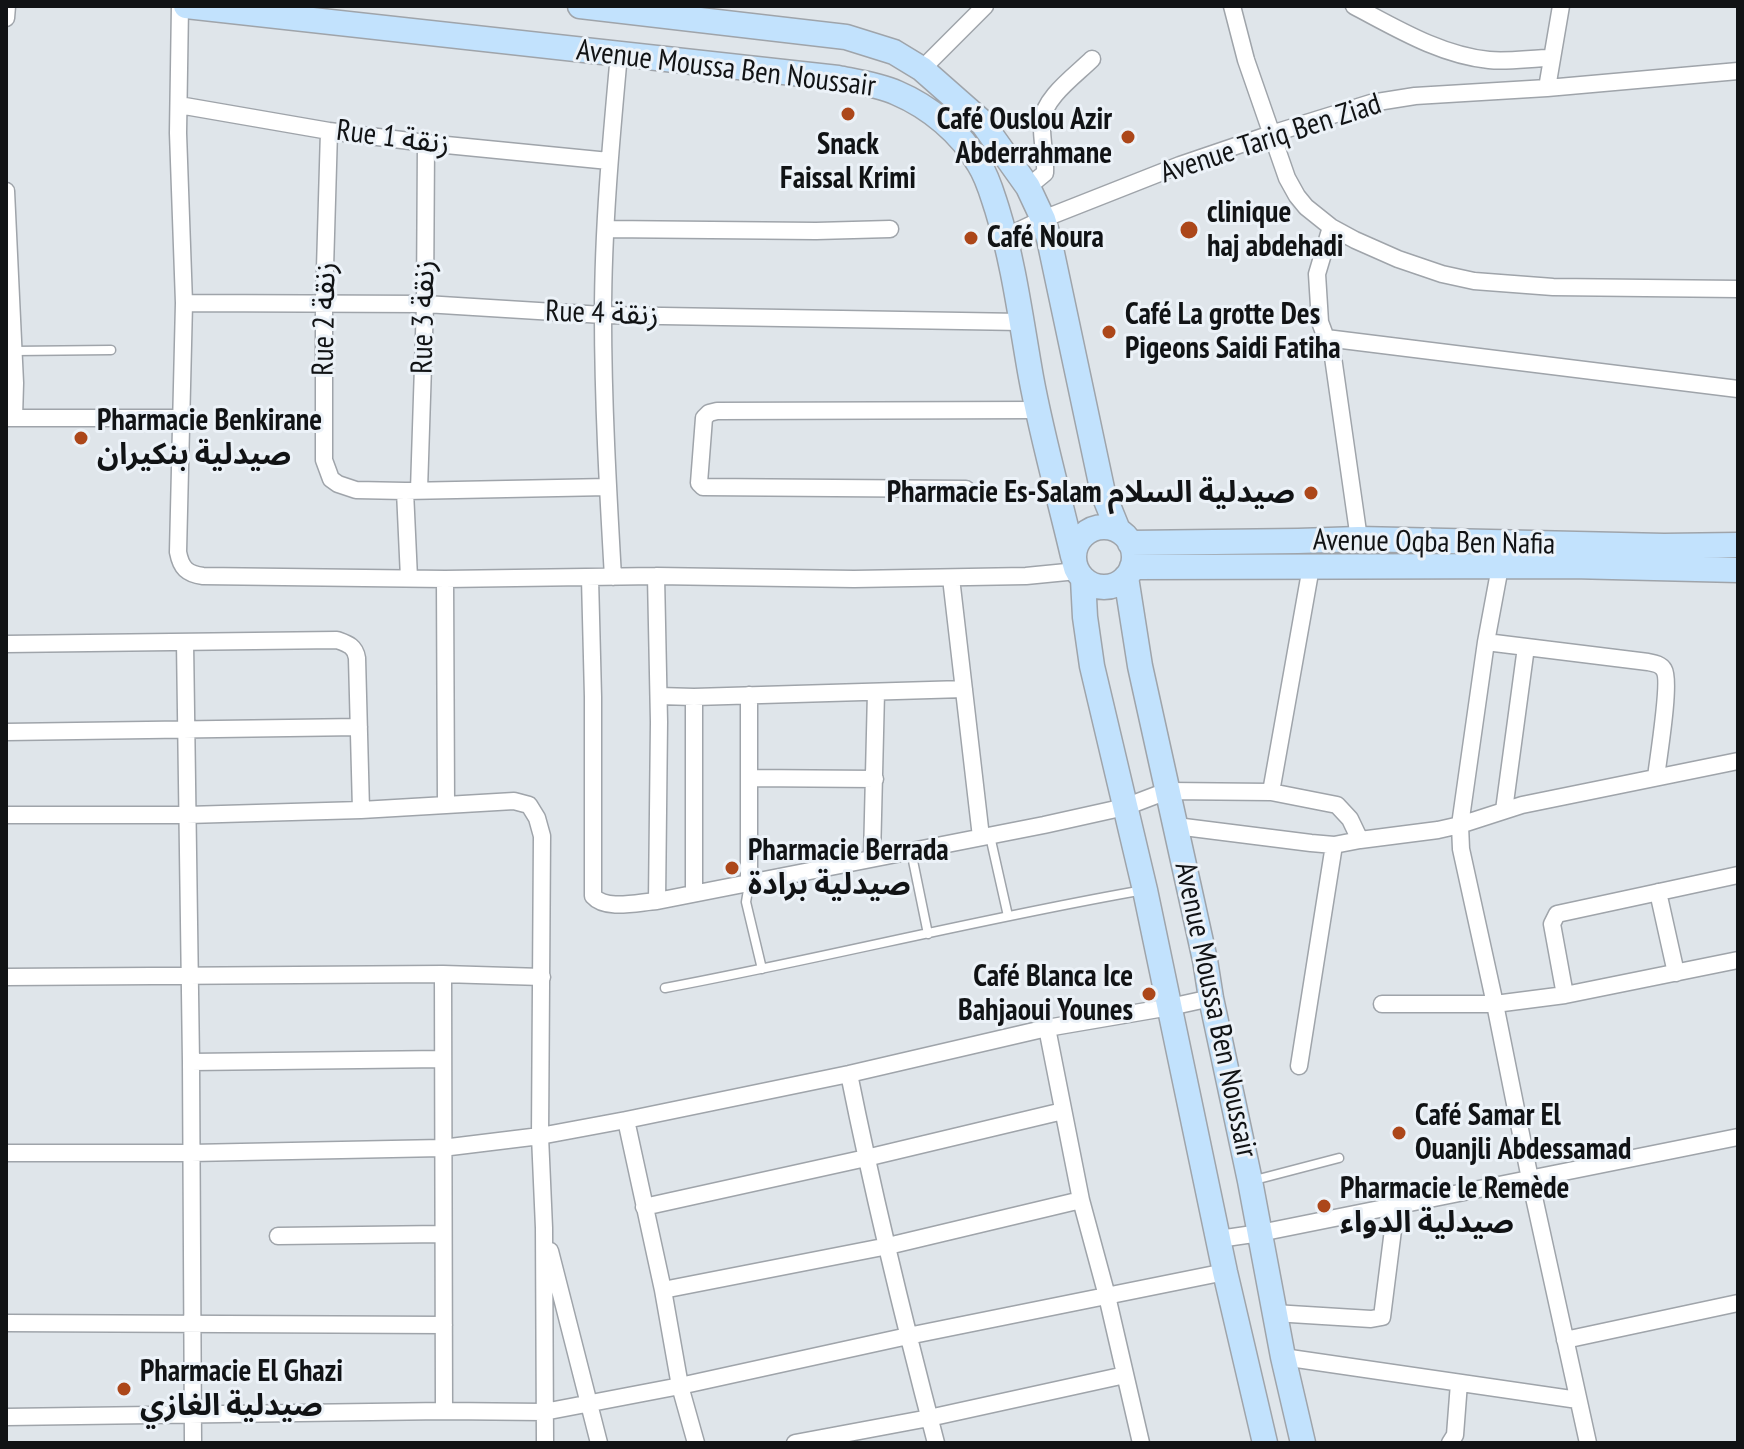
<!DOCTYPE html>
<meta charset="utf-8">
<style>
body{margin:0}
#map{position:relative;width:1744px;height:1449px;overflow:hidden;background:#dfe5ea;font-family:"PT Sans Narrow",sans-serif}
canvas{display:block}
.frame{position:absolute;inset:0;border:8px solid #111315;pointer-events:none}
</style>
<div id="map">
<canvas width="1744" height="1449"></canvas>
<div class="frame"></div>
</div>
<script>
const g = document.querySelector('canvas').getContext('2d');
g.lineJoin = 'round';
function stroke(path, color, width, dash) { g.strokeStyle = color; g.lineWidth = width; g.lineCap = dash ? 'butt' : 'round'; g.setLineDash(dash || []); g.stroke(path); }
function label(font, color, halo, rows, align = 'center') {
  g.font = font + ' "PT Sans Narrow","Noto Sans Arabic",sans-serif'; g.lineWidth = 6; g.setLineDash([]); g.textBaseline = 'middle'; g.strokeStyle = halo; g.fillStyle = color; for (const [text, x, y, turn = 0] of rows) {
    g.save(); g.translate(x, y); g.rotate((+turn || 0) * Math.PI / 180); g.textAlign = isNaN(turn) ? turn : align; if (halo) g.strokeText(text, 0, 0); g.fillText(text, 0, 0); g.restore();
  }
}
const lane = new Path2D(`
 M14,351L111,350
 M990,836L1008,916
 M911,851L928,934
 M749,884L746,902L762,969
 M665,988C825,958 983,918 1144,890
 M1251,1181L1339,1158`);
const street = new Path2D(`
 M180,6L178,133L184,303L178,552C181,568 187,574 203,576L445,579L656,576L854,579L1026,576L1077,571
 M1232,6L1246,60L1287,178L1297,196L1306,207L1331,227L1355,240L1398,259L1442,274L1474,281L1553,287L1738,289
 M1354,6C1396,28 1440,55 1489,60C1509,62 1532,58 1552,58
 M6,18L7,6
 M922,69L985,6
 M1547,88L1561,6
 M179,105L329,131L426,143L609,161
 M329,131L324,303V460L331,479L338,484L356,490L405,491L608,487
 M1028,187L1045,173C1046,156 1041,139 1042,122C1043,98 1076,75 1092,59
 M6,191L15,383L14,418
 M1331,227L1317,274L1320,322L1333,357L1359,539
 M606,229L816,231L890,229
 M1005,237L1043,219L1180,165L1271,134L1371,103L1415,96L1547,88L1738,71
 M184,303L425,304L603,315L1021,322
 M1326,338L1738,389
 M6,418H182
 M966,489L703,487L699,483L704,418L709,413L717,411L1037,410
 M419,490L425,304L426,143
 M405,491L409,578
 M656,576L659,722L657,901
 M613,577C608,490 603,403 603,315C603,228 611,141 619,54
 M590,578L593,697V896C606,911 639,902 657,901L1044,825L1125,807L1167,791L1271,792L1311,567
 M951,578L981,837
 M445,579L446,804
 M185,642L191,1062L193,1443
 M1486,642L1648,662C1653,663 1661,664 1664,670C1671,681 1658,760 1656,777
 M6,644L337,640C348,644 355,646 357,658L361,810
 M659,696L694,697L964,689
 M694,697V893
 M6,732L359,727
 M749,778L875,779
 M1271,792L1337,805L1350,819L1360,840L1438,830L1460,825L1486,642L1500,567
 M1504,810L1526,647
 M6,815H187L361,810L514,801L529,805L537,818L542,836L540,1136L544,1228L545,1443
 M1176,826L1311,843L1334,845L1360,840
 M872,857L876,692
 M749,884V695
 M1658,892L1676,973
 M443,974L444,1411
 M6,977L443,974L542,977
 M1565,995L1552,924L1557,914L1738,875
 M1382,1004H1495L1565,995L1738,960
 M1047,1028L1081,1200L1107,1296L1141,1443
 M191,1062L443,1059
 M1299,1066L1334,845
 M849,1074C874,1198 904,1321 936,1443
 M626,1120L663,1290L680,1386L696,1443
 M6,1153H191L442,1148L540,1136L626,1120L849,1074L1047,1028L1170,1007L1211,998
 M644,1207L866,1158L1063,1111
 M278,1236L443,1234
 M1219,1239L1260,1233L1738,1137
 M550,1251L599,1443
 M663,1290L888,1246L1081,1200
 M1274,1313L1371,1319L1382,1317L1396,1206
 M6,1323L444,1325
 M1565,1340L1738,1303
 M1283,1357L1578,1400
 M6,1417L444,1411L544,1412L680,1386L908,1336L1225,1272
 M795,1443L929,1418L1125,1375
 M1450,1443L1455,1435L1459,1383
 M1588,1443L1530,1179L1495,1004L1461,849L1460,825L1522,805L1738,761`);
const secondary = new Path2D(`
 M186,6L838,78C858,82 879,85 897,93C930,107 961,133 979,164C988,178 992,194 997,209C1014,264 1021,321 1031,377C1042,437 1059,496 1073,556
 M580,6L846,37L894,52L922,69L981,121L1028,187L1043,219L1049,239L1103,493L1118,530
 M1074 557a30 30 0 1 1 60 0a30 30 0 1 1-60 0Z
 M1130,543L1298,541L1359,539L1664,546L1738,545
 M1132,567L1571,566L1738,570
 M1126,577L1140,666L1205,960L1211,998L1250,1181L1283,1357L1303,1443
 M1083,579L1085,617L1092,666L1145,890L1225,1272L1265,1443`);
stroke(lane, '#9fa4aa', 11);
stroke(street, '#9fa4aa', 19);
stroke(secondary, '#9fa4aa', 27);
stroke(lane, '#fff', 8);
stroke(street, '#fff', 16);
stroke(secondary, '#c2e2fd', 24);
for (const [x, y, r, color] of [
 [848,114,8,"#ac471a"],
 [1128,137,8,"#ac471a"],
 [1189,230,10,"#ac471a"],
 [971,238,8,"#ac471a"],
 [1109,332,8,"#ac471a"],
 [81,438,8,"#ac471a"],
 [1311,493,8,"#ac471a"],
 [732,868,8,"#ac471a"],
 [1149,994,8,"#ac471a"],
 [1399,1133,8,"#ac471a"],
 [1324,1206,8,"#ac471a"],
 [124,1389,8,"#ac471a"]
]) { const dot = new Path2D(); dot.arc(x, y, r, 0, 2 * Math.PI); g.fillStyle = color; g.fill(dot); stroke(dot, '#ecf2f8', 3); }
label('30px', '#111315', '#ecf2f8', [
 ["Avenue Moussa Ben Noussair",726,69,7],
 ["Rue 1 زنقة",393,138,7],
 ["Avenue Tariq Ben Ziad",1271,139,-18],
 ["Rue 4 زنقة",602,314,2],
 ["Rue 3 زنقة",424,317,-89],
 ["Rue 2 زنقة",325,319,-89],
 ["Avenue Oqba Ben Nafia",1434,543,1],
 ["Avenue Moussa Ben Noussair",1215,1010,78]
]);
label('bold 30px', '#111315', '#ecf2f8', [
 ["Café Ouslou Azir",1112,120,"right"],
 ["Abderrahmane",1112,154,"right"],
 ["Snack",848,145,"center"],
 ["Faissal Krimi",848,179,"center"],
 ["clinique",1207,213],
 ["haj abdehadi",1207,247],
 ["Café Noura",987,238],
 ["Café La grotte Des",1125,315],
 ["Pigeons Saidi Fatiha",1125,349],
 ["Pharmacie Benkirane",97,421],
 ["صيدلية بنكيران",97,455],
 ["Pharmacie Es-Salam صيدلية السلام",1295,493,"right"],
 ["Pharmacie Berrada",748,851],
 ["صيدلية برادة",748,885],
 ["Café Blanca Ice",1133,977,"right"],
 ["Bahjaoui Younes",1133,1011,"right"],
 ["Café Samar El",1415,1116],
 ["Ouanjli Abdessamad",1415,1150],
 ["Pharmacie le Remède",1340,1189],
 ["صيدلية الدواء",1340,1223],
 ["Pharmacie El Ghazi",140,1372],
 ["صيدلية الغازي",140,1406]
], 'left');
</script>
